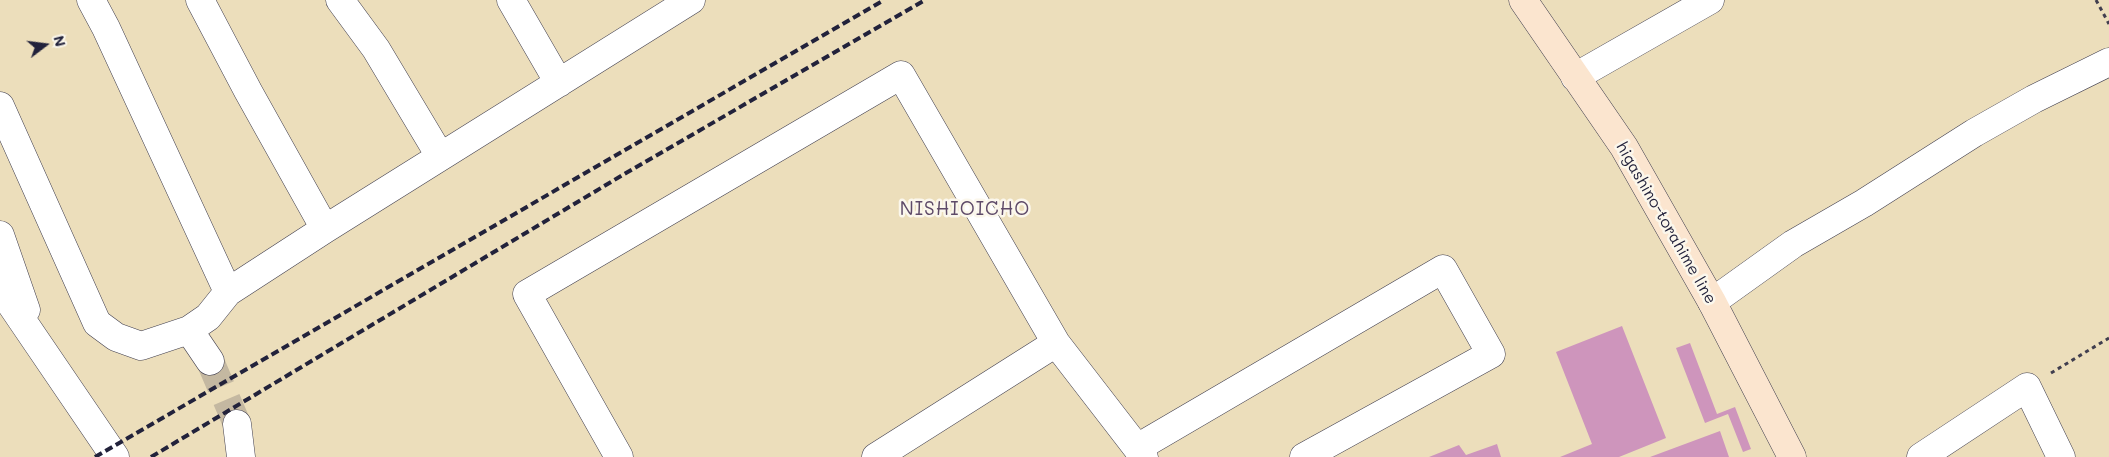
<!DOCTYPE html>
<style>
body{margin:0}
#map{position:relative;width:2109px;height:457px;overflow:hidden;background:#ecdebb;font-family:Mali,sans-serif}
canvas{display:block}
.north{position:absolute;left:20px;top:20px;width:50px;height:50px;-webkit-text-stroke:4px #fbf7ec;paint-order:stroke;rotate:75deg;font-size:14px;font-weight:700;line-height:20px;text-align:center;color:#22223b}
.north::after{content:'';display:block;margin:auto;width:18px;height:22px;background:#22223b;clip-path:polygon(50% 0,100% 100%,50% 72%,0 100%)}
</style>
<div id="map">
<canvas width="2109" height="457"></canvas>
<div class="north">N</div>
</div>
<script>
const g = document.querySelector('canvas').getContext('2d');
g.lineJoin = 'round';
function fillPath(path, color) { g.fillStyle = color; g.fill(path, 'evenodd'); }
function stroke(path, color, width, dash) { g.strokeStyle = color; g.lineWidth = width; g.lineCap = dash ? 'butt' : 'round'; g.setLineDash(dash || []); g.stroke(path); }
function label(font, color, halo, rows, align = 'center') {
  g.font = font + ' Mali,sans-serif'; g.lineWidth = 5; g.setLineDash([]); g.textBaseline = 'middle'; g.strokeStyle = halo; g.fillStyle = color; for (const [text, x, y, turn = 0] of rows) {
    g.save(); g.translate(x, y); g.rotate((+turn || 0) * Math.PI / 180); g.textAlign = isNaN(turn) ? turn : align; if (halo) g.strokeText(text, 0, 0); g.fillText(text, 0, 0); g.restore();
  }
}
fillPath(new Path2D(`
 M1622,326L1666,438L1619,457H1560L1592,444L1556,352Z
 M1690,343L1717,414L1735,407L1751,449L1743,452L1728,414L1705,423L1676,348Z
 M1720,431L1729,457H1650Z
 M1497,444L1501,457H1429L1459,445L1466,455Z`), '#ce95bc');
stroke(new Path2D(`
 M210,361L237,424`), '#c4b8a1', 28, [28, 14]);
const minor = new Path2D(`
 M91,0L106,28L228,292
 M200,0L248,91L325,229
 M340,0L376,49L440,156
 M511,0L559,83
 M1575,77L1710,0
 M0,106L97,323L116,337L141,346L189,330L208,317L228,292L325,229L691,0
 M0,235L26,310
 M0,288L115,457
 M1712,302L1793,244L1864,203L1974,133L2034,99L2109,62
 M189,330L210,361
 M1056,343L1144,457
 M237,424L241,457
 M1137,448L1443,269L1491,354L1304,457
 M619,457L527,294L901,75L1056,343L876,457
 M1921,457L2027,387L2061,457`);
const secondary = new Path2D(`
 M1523,0L1624,147L1712,302L1792,457`);
stroke(minor, '#403e4e', 29);
stroke(secondary, '#403e4e', 29);
stroke(new Path2D(`
 M2096,0L2109,24
 M2051,373L2109,338`), '#403e4e', 3, [4, 4]);
stroke(minor, '#fff', 28);
stroke(secondary, '#fbe5cf', 28);
stroke(new Path2D(`
 M95,457L884,0
 M151,457L626,173L925,0`), '#22223b', 4, [8, 4]);
label('16px', '#22223b', '#fbf7ec', [
 ["higashino-torahime line",1666,223,60]
]);
g.letterSpacing = '1px';
label('19px', '#5e4a68', '#fbf7ec', [
 ["NISHIOICHO",965,209]
]);
g.letterSpacing = '0px';
</script>
